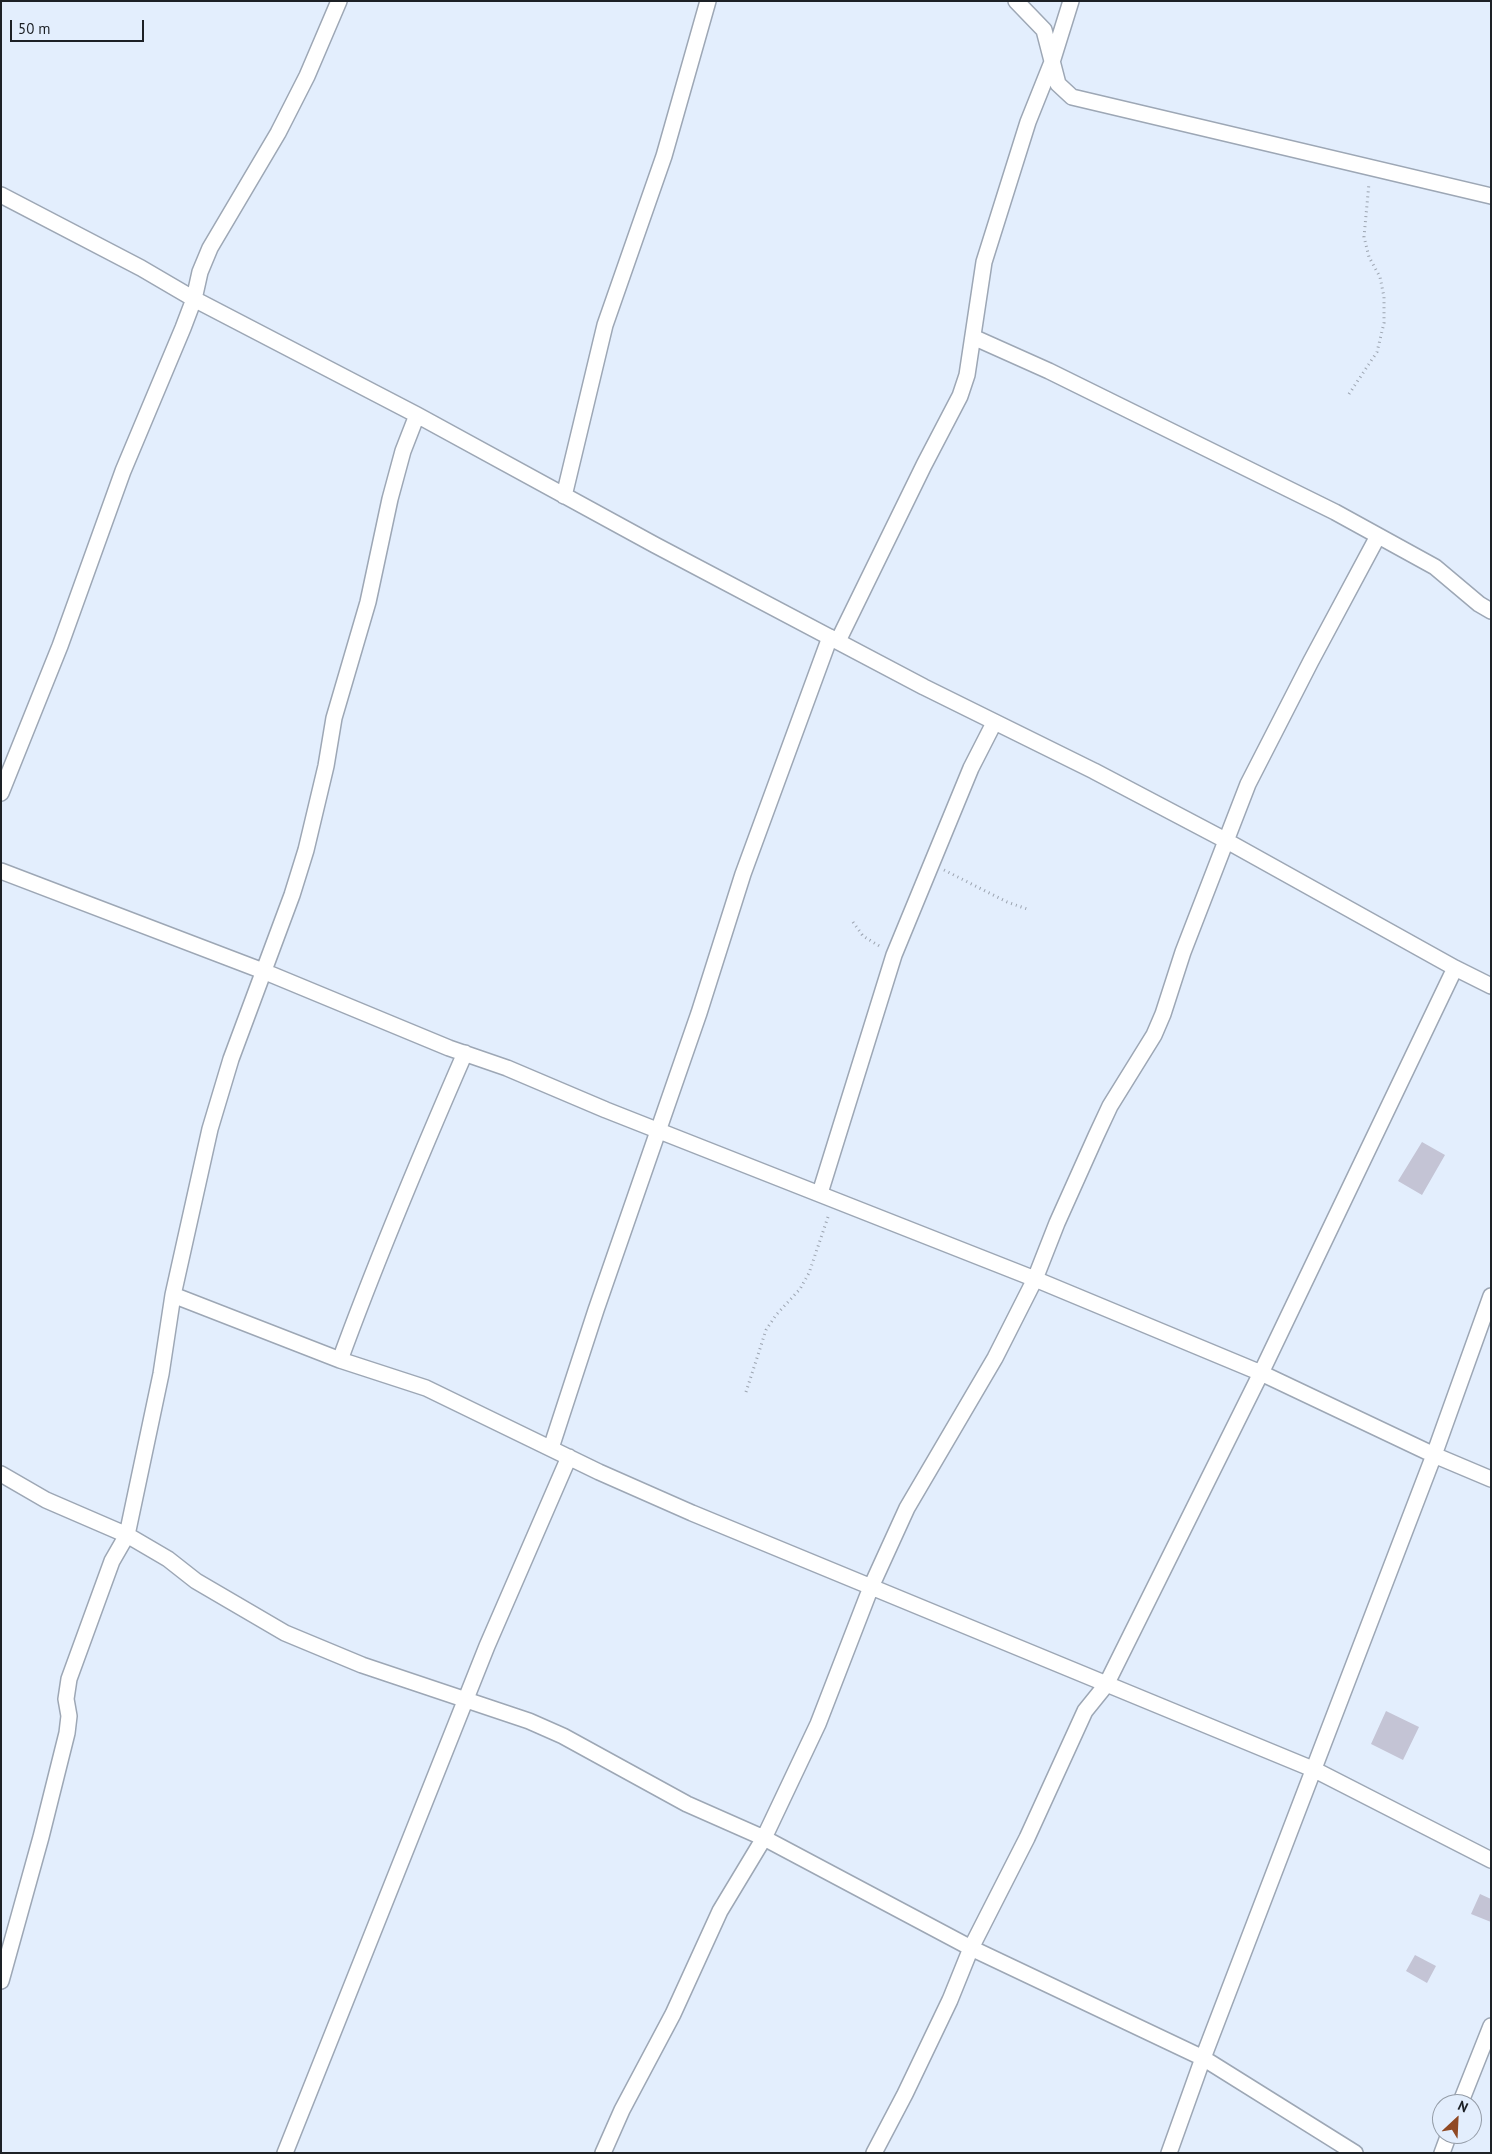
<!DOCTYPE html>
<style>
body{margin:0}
#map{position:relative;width:1492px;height:2154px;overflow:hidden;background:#e3eefd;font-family:"PT Sans",sans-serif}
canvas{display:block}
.frame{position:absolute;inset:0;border:2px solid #1d2126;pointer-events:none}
.north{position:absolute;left:1432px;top:2094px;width:50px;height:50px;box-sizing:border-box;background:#e3eefd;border:1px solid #949ca7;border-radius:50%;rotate:25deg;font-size:14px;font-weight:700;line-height:20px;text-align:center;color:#1d2126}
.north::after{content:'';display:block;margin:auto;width:18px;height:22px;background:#904924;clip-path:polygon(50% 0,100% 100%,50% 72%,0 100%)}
.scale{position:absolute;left:10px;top:20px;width:134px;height:22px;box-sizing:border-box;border:2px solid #1d2126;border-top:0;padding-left:6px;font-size:15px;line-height:18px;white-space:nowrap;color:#1d2126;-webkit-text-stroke:4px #e3eefd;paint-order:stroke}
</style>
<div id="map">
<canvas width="1492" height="2154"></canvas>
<div class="frame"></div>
<div class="north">N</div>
<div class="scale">50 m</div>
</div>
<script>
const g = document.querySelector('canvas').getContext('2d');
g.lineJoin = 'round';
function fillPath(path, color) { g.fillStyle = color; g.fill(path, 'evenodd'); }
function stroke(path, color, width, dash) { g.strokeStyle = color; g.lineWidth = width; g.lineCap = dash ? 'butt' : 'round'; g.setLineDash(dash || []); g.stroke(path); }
fillPath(new Path2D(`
 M1422,1142L1445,1155L1422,1195L1398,1181Z
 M1386,1711L1419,1727L1403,1760L1371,1744Z
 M1480,1894L1491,1899V1922L1471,1914Z
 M1415,1955L1436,1966L1427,1983L1406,1971Z`), '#c4c4d5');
const minor = new Path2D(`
 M1016,1L1044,30L1058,84L1072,97L1491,196
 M1,195L141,268L194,299L417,415L655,545L924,687L1094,771L1225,840L1455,968L1491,986
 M973,337L1049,371L1335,512L1435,567L1479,604L1491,611
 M564,496L605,325L664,156L708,1
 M838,641L924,465L960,396L967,375L984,262L1028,122L1052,62L1071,1
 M1,793L60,646L123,471L183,328L194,299L200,272L210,248L278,133L307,76L339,1
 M1,871L263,971L449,1048L507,1068L606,1110L1035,1279L1261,1373L1434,1455L1491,1479
 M820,1193L894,955L971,768L994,723
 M173,1295L340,1360L426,1388L599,1472L692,1513L1315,1770L1491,1860
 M340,1360C378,1256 421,1154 465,1053
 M551,1448L596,1310L699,1013L743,874L830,637
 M1,1474L46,1500L127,1535L168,1559L196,1581L285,1633L362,1665L529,1721L563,1736L687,1804L764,1838L971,1948L1203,2058L1355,2153
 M1,1981L41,1837L67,1733L69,1716L66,1699L69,1679L112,1561L127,1535L161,1374L173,1295L210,1129L231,1059L292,895L306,850L326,766L334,718L368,602L390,499L403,451L417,415
 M1460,2104L1491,2026
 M285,2153L487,1646L569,1457
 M603,2153L622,2110L673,2014L720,1911L764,1838L818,1724L871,1587L907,1508L995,1358L1035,1279L1057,1223L1096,1136L1110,1106L1154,1035L1163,1014L1183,952L1248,784L1311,661L1378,536
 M874,2153L905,2094L950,2000L971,1948L1027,1838L1085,1711L1106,1685L1261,1373L1455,968
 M1169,2153L1203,2058L1434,1455L1491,1296
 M1442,2153L1449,2134`);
stroke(minor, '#9da7b5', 18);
stroke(new Path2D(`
 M1349,394L1377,352L1384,323V297L1380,277L1369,257L1364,237L1369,183
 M944,870L1007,902L1030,910
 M853,922L863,936L881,947
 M746,1392L766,1330L776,1315L800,1289L809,1273L829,1214`), '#9ca4b0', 3, [1, 4]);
stroke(minor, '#fff', 15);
</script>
